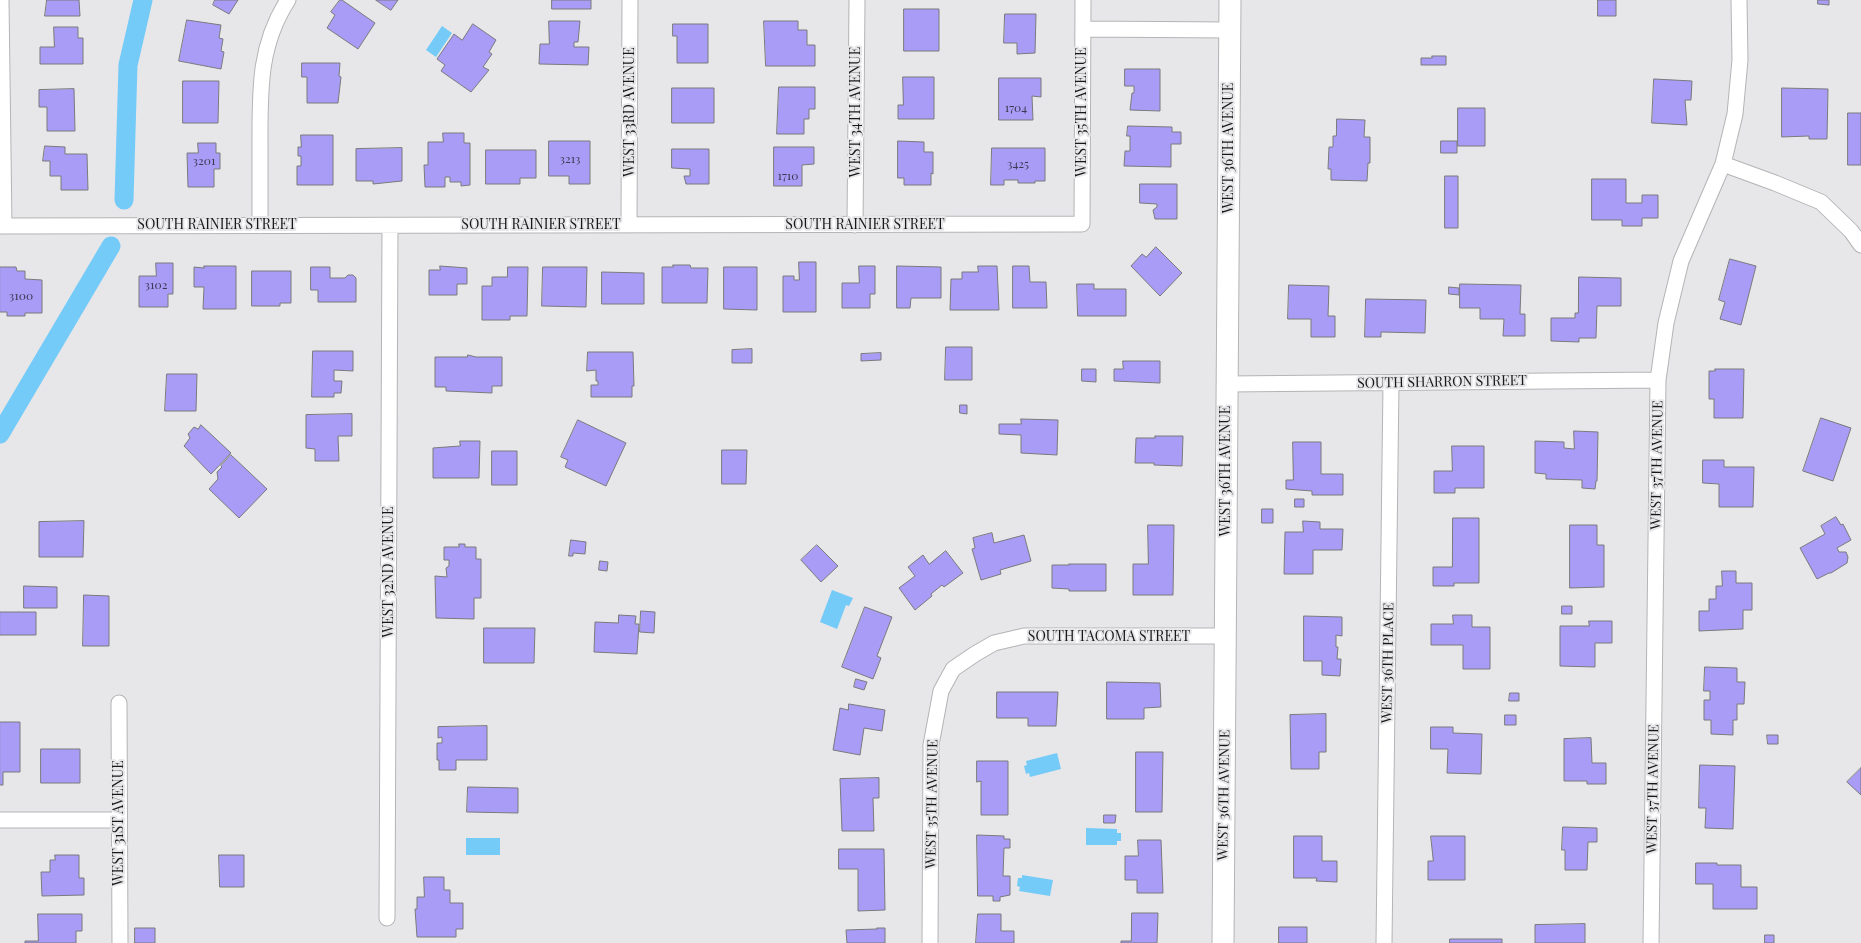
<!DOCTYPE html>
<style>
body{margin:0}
canvas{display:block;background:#e7e6e9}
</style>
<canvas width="1861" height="943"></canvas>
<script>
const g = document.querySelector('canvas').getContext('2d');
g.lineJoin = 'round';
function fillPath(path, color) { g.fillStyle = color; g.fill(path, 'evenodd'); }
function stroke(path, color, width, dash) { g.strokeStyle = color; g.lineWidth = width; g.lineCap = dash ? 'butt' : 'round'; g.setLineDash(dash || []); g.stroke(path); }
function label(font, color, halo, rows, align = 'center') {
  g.font = font + ' "Playfair Display",serif'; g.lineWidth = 4; g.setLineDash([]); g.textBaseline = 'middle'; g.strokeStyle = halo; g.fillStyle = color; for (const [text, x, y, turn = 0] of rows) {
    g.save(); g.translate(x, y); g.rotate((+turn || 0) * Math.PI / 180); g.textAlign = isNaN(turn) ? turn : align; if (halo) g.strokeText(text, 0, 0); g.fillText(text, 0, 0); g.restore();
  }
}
fillPath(new Path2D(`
 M442,26L452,33L436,57L426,50Z
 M832,590L853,598L849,606L846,605L837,629L820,622Z
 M1057,753L1061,769L1030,777L1029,773L1026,774L1024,766L1027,765L1026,761Z
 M1086,828L1117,829V833H1121V841H1117V845H1086Z
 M466,838H500V855H466Z
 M1022,875L1053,880L1050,896L1019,891L1020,887L1017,886L1018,878H1022Z`), '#75cbf7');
stroke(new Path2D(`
 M124,200L128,65L143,0
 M0,434L111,246`), '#75cbf7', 19);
const building = new Path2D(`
 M47,0H79L80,16H45Z
 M215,0H238L229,14L213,5Z
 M340,0H342L375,23L358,49L327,28L335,15L331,12Z
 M376,0H398L391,10Z
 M552,0H591V9H552Z
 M1598,0H1616V16H1598Z
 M1818,0H1829V5L1818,4Z
 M904,9H939V51H904Z
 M1005,14H1036L1035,53L1017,54V43H1004Z
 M187,20L221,25L219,38L223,39L221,51L224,52L221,69L179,61Z
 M549,21H580L578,42H574V47H589L588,65L539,64L540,44H549Z
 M764,21H798V30H807V45H815V66H766Z
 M473,24L496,40L489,52L492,54L483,67L489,70L471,92L441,71L445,65L437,59L454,34L462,40Z
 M673,24H708V63H677V36H673Z
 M54,27H78V38H83V64H40V47H54Z
 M1432,56H1446V65H1421V58H1432Z
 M302,63H340L339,76L341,77L338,103H307V77H302Z
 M1125,69H1160V111L1130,110L1132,93H1134V86H1125Z
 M903,77H934V119H898V105H903Z
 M999,78H1041V97L1032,96L1033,120H999Z
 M1654,79L1692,81L1691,100H1685L1687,125L1652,123Z
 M183,81H219L218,123H183Z
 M779,87H815V109H809V119H804V134H777Z
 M672,88H714V123H672Z
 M1782,88L1828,89L1827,139H1809V136L1782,137Z
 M74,89L75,131H47V107H39V90Z
 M1458,108H1485V146H1458Z
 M1848,113H1861V165H1848Z
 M1337,119L1365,120L1364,137H1370V163H1368L1367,181L1331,180V169H1328L1329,147H1333V136H1336Z
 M1128,126L1172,127V132H1181V144H1171V167L1124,166L1125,151H1130V136H1127Z
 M443,133H464V143H470V185L461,186V182H450V177H445V187H425L424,165H428V142H443Z
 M301,135H333V185H297V166H301V156H298V147H301Z
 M549,141H590V184H569V176H549Z
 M898,141L924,142V152H933V174L931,173V185H904V178H898Z
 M1441,141H1457V153H1441Z
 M198,143H216V153H220V169H214V187H188L187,153H198Z
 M45,146L65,147V154H87L88,190H61V176H50V161H43Z
 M774,147H814V164L802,165V186H774Z
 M402,148V181L373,184V181H356V149Z
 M992,148H1045V181H1035V183H1018V180H1004V185H991Z
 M672,149H709V184H686L684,176H690V169L672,168Z
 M486,150H536V178H520V184H486Z
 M1445,176H1458V228H1445Z
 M1592,179H1626V203H1642V195H1658V218H1642V226H1622V220H1592Z
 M1140,184H1177V219H1155L1153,210L1157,207V204L1140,203Z
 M1156,247L1182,273L1160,296L1131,266L1142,254L1146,257Z
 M1730,259L1756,266L1741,325L1720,319L1725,302L1719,300Z
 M799,262H816V312H783V276H794V280H799Z
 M156,263H173V294H168V307H139V276H156Z
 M673,265H690L691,268H708L707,303H662V267H673Z
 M204,266H236V309H203L204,287H194V267L204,268Z
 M440,266L467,268V284H457V295H429V270H440Z
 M859,266H875V294H870V308H842V283H859Z
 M897,266L941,267V298H911L910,308H897Z
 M978,266H997L999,310H950L951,279H962V272H978Z
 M1013,266H1029L1030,282H1046L1047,308H1013Z
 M0,267H16L17,271H25V279L42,280V313H25V316H7V312H0Z
 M311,267H330V278H345L348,275H353L356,278V302H318V290H311Z
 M508,267H528L527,316H510V320H482V286H492V277H507Z
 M543,267H587L586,307L542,306Z
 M724,267H757V310L724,309Z
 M252,271H291V303H280V306H252Z
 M602,272L644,273V304H602Z
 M1579,277L1621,278V306H1597L1596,338H1579V342L1551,341V318H1575V313H1578Z
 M1077,284H1094V289H1126V316H1078Z
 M1460,284L1521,285L1520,314H1525V336H1503L1504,319H1480V308H1460Z
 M1289,285L1329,286L1328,316H1335V337H1311V319H1288Z
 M1449,287L1459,288V295L1449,294Z
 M1366,299L1426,300L1425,333L1381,332V337H1365Z
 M946,347H972V380H945Z
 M752,349V363H732V350Z
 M313,351H353V371L334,370V381H342L341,393H334V397H312Z
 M588,352H633L634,386H632V397H591V385H598V381H596V370L587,371Z
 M881,353V360L861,361V354Z
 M468,355L476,357H502V386H492V393L446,391V387H435V357H467Z
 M1123,361H1160V383L1114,381V369H1123Z
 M1082,369H1096V382L1082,381Z
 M1715,369H1744L1743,418H1714V399H1709V371H1715Z
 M167,374H197L196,411H165Z
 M960,405H967V414L960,413Z
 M352,414V436H338L339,461H315V449L306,448V415Z
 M1821,418L1851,428L1833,481L1803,471Z
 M1021,419L1058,420L1057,455L1021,453V435L999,434V424H1021Z
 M578,420L626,443L606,486L565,467L568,460L561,457Z
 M201,425L231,453L211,474L184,446L190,438L188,434L194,427L198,429Z
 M1574,431L1598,432L1597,481H1596L1595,489L1582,488V480L1546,479V474L1535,473V441L1564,442V448L1574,449Z
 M1155,436H1183L1182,466L1154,465V463H1135L1136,438H1155Z
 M460,441H480L479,478H433V448L460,446Z
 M1293,442H1321V474H1343V495H1312V491L1286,489V480H1293Z
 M1452,446H1484V488H1455V493H1434V471H1452Z
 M722,450H747L746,484H722Z
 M492,451H517V485H492Z
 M231,455L267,489L239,518L209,489L218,479L217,472L222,467L221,466Z
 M1703,460H1724V467H1754L1753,507H1719V484L1703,483Z
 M1295,499H1304V507H1295Z
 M1262,509H1273V523H1262Z
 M1836,517L1841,525L1843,524L1851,540L1837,548L1839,552H1846L1848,557L1847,563L1831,573H1829L1817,579L1800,548L1825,534L1821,526Z
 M1453,518H1479V583H1454V586H1433V567H1452Z
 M84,521L83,557H39V522Z
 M1303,521L1320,522V529H1343L1342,550H1313V574H1284L1285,532H1303Z
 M1148,525H1174L1173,595H1133V564H1148Z
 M1570,525H1597V545H1604V587L1570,588Z
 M992,533L994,543L1024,535L1031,561L1000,570L1001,574L981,580L972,549L975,548L973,538Z
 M571,540L586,542L585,554L573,553V556H569Z
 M459,544H465V547H476V559H481V598H474V619L436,618L435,576L447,577L446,568L449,566V560H444V547H459Z
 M817,545L838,566L821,582L801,560Z
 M946,551L963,573L944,587L942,585L931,594L932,596L915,610L899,588L915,576L908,567L923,555L929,564Z
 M600,561L608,562L607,571L599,570Z
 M1069,564H1106V591H1069V589L1052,588V565H1069Z
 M1722,571H1736V583H1752V610H1743V629L1699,631V611H1709V599H1716V586H1722Z
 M24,586L57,587V608H24Z
 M84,595L109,596V646H83Z
 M1562,606H1572V614H1562Z
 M865,607L892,617L877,656L881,658L873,679L842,667Z
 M641,611L655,612L654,633L640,632Z
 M0,612H36V635H0Z
 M619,615L636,616L635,624H639L637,654L594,652L595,622L618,623Z
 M1453,615H1472V627H1490V669H1463V645H1431V624H1453Z
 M1304,616L1342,617V636L1336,635V647H1338L1337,659H1341L1340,676L1322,675V661H1304Z
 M1589,621H1612V643H1595V667L1560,666V626H1589Z
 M484,628H535L534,663H484Z
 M1705,667L1737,668V682H1745L1744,704H1737V720H1733V735L1711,734V720H1704V700H1710V691H1704Z
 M856,679L867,682L864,690L854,687Z
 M1107,682L1160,683L1161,707L1144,708V719H1107Z
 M997,692H1058L1056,726H1028V718H997Z
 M1510,693H1519V701H1509Z
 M849,704L885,710L882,731L864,728L860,755L833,750L840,708L848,710Z
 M1326,714V752H1319V769H1291L1290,715Z
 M1505,715H1516V725H1505Z
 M0,722H20V772H3V785H0Z
 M487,726V760H456V770H439V760H437V743H442V737L438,738V727Z
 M1431,727H1453V733L1482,734L1481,774L1447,773L1448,749H1431Z
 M1767,735H1778V744H1768Z
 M1591,738L1592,763H1606V784H1587V781H1564V739Z
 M41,749H80V783H41Z
 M1136,752H1163L1162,812H1136Z
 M977,761H1008V815H981V781L977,782Z
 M1700,765L1735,766L1733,829L1705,828L1706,808H1699Z
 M1861,768V795L1847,782Z
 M879,778V798H873L874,831H842L840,779Z
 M468,787L518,788V813L467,812Z
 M1104,815H1116L1115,823H1104Z
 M1563,827L1597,828V842H1588L1587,870H1565V850H1562Z
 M977,835L1004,836V839H1010V848H1004L1003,876H1010V895L1000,897V901H993V896H978Z
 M1294,836H1322V861H1337V882L1316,881L1317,878H1294Z
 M1431,836H1465V880H1428V861H1433Z
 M1138,840H1161L1163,893H1137V880H1125V856H1138Z
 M839,849H884L885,910L858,911V869H839Z
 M55,855H79V878H84V895L42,896L41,872H50V860H55Z
 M219,855H244V887H220Z
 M1696,863H1717V865H1741V887H1757V909H1713V884H1696Z
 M424,877H444V890H450V903H463V929H456V937H417L415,909H417V897H424Z
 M1132,913H1158L1157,943H1121V941H1131Z
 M38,914H82V931H76V943H25V941H38Z
 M978,914H1001V931H1014V943H976Z
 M1585,924V943H1535V925Z
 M1279,927H1307V943H1279Z
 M135,928H155V943H135Z
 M877,928H885V943H847L846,930L877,929Z
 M1765,935H1774V943H1765Z
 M1450,939H1502V943H1450Z`);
fillPath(building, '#a89cf6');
stroke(building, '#7a7a7d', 1);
const street = new Path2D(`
 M1,0L4,226
 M1083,29L1230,30
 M1723,164L1775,183L1821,202L1851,231L1861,245
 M629,225L630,0
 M855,225L857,0
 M0,226L1082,224L1083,0
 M260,226C260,197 260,169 260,140C260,89 259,45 288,0
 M1227,384L1658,380
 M119,703L120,943
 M0,820H119
 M387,918L390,226
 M930,943L931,745L941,691L953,669L975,654L994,643L1024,636H1225
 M1384,943L1391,383
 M1651,943L1658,380L1666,323L1681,261L1723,164L1735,114L1740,60L1739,0`);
const secondary = new Path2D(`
 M1223,943L1230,0`);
stroke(street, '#b4b4b6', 17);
stroke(secondary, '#b4b4b6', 23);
stroke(street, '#fff', 15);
stroke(secondary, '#fff', 21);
label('12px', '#3b3850', null, [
 ["1704",1016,108],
 ["3213",570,159],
 ["3201",204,161],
 ["3425",1018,164],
 ["1710",788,176],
 ["3102",156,285],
 ["3100",21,296]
]);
label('14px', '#171718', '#e7e6e9', [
 ["WEST 33RD AVENUE",630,112,-90],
 ["WEST 34TH AVENUE",856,112,-90],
 ["WEST 35TH AVENUE",1082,112,-90],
 ["WEST 36TH AVENUE",1229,148,-90],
 ["SOUTH RAINIER STREET",217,225],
 ["SOUTH RAINIER STREET",541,225],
 ["SOUTH RAINIER STREET",865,225],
 ["SOUTH SHARRON STREET",1442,382,-1],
 ["WEST 37TH AVENUE",1657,465,-89],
 ["WEST 36TH AVENUE",1226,471,-90],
 ["WEST 32ND AVENUE",389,572,-90],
 ["SOUTH TACOMA STREET",1109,637],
 ["WEST 36TH PLACE",1388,663,-89],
 ["WEST 37TH AVENUE",1653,789,-89],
 ["WEST 36TH AVENUE",1224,795,-89],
 ["WEST 35TH AVENUE",932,804,-89],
 ["WEST 31ST AVENUE",119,823,-90]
]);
</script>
